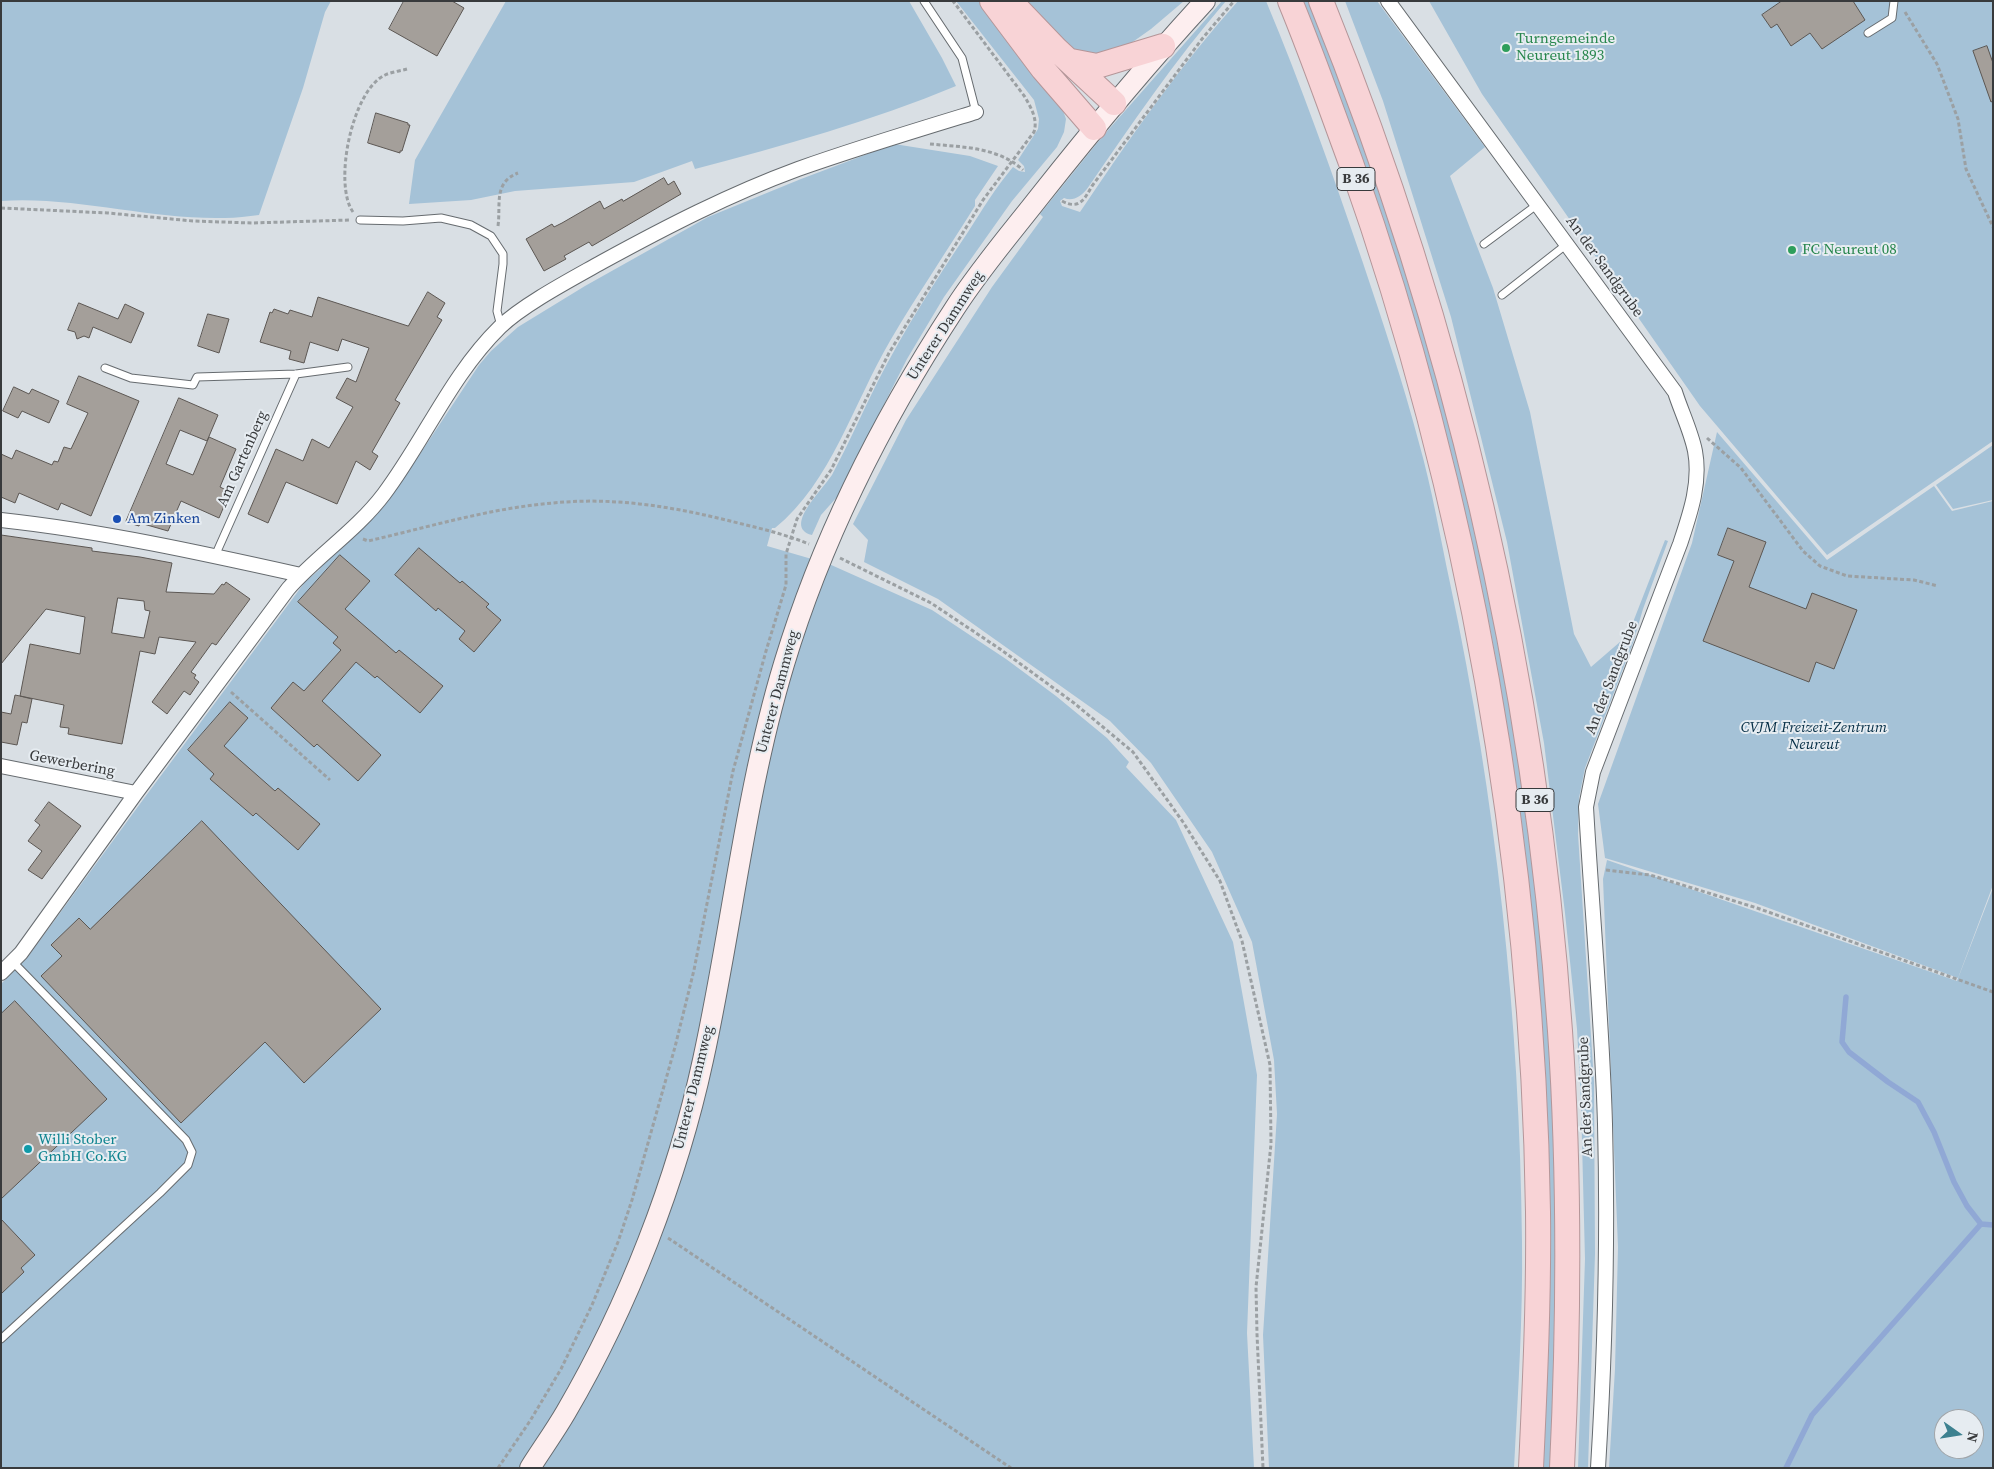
<!DOCTYPE html>
<style>
body{margin:0}
#map{position:relative;width:1994px;height:1469px;overflow:hidden;background:#d9dfe4;font-family:"Source Serif 4",serif}
canvas{display:block}
.frame{position:absolute;inset:0;border:2px solid #383a3c;pointer-events:none}
.north{position:absolute;left:1934px;top:1409px;width:50px;height:50px;box-sizing:border-box;background:#e6ecf1;border:1px solid #a0a5a9;border-radius:50%;rotate:103deg;font-size:14px;font-weight:700;line-height:20px;text-align:center;color:#383a3c}
.north::after{content:'';display:block;margin:auto;width:18px;height:22px;background:#3d8190;clip-path:polygon(50% 0,100% 100%,50% 72%,0 100%)}
</style>
<div id="map">
<canvas width="1994" height="1469"></canvas>
<div class="frame"></div>
<div class="north">N</div>
</div>
<script>
const g = document.querySelector('canvas').getContext('2d');
g.lineJoin = 'round';
function fillPath(path, color) { g.fillStyle = color; g.fill(path, 'evenodd'); }
function stroke(path, color, width, dash) { g.strokeStyle = color; g.lineWidth = width; g.lineCap = dash ? 'butt' : 'round'; g.setLineDash(dash || []); g.stroke(path); }
function label(font, color, halo, rows, align = 'center') {
  g.font = font + ' "Source Serif 4",serif'; g.lineWidth = 4; g.setLineDash([]); g.textBaseline = 'middle'; g.strokeStyle = halo; g.fillStyle = color; for (const [text, x, y, turn = 0] of rows) {
    g.save(); g.translate(x, y); g.rotate((+turn || 0) * Math.PI / 180); g.textAlign = isNaN(turn) ? turn : align; if (halo) g.strokeText(text, 0, 0); g.fillText(text, 0, 0); g.restore();
  }
}
fillPath(new Path2D(`
 M1,1H331L325,12L303,88L259,215C248,216 236,218 225,218C150,220 76,196 1,201Z
 M506,1H909L942,58L956,86C872,121 783,146 695,169L692,161L634,182L515,191L471,200L409,204L415,160Z
 M956,1H985L1060,102L1066,119L1064,132L1057,147L1012,201L944,297L907,359L837,497L821,515L812,535C781,527 826,487 833,473C849,443 863,411 878,381C904,330 936,280 968,232C982,210 996,187 1013,167L1019,171L1025,172L1024,166L1018,160L1038,129L1039,119L1034,100Z
 M1018,1H1184L1151,29L1117,53L1077,55Z
 M1222,1H1226C1175,60 1131,125 1087,189C1081,196 1073,202 1064,198L1060,201L1062,206L1080,212C1129,139 1179,67 1238,1H1266C1302,87 1333,175 1363,263C1383,323 1403,382 1419,443C1432,489 1440,536 1450,583C1496,799 1520,1021 1522,1242C1523,1317 1518,1393 1514,1468H1269L1263,1335L1277,1114L1274,1060L1252,942L1212,852L1151,763L1110,721L938,599L864,562L868,540L853,524L906,420L992,287L1043,217L1040,214L1102,137Z
 M1303,1H1309C1355,118 1397,236 1433,357C1454,429 1469,503 1485,577C1546,869 1569,1169 1550,1468H1542L1527,883L1367,176L1326,60Z
 M1345,1H1377L1485,147L1450,176L1493,288L1530,412L1574,634L1591,667L1628,635L1665,540L1668,541L1643,609L1633,643L1585,768L1579,798L1578,834L1594,1082L1595,1254L1588,1468H1578L1585,1259L1581,1103L1577,1029L1565,913L1544,743L1507,542L1451,317L1383,101Z
 M1429,1H1993V441L1827,555L1700,406L1482,94Z
 M894,144L970,156L998,166L975,200V206C947,251 917,295 890,341C854,402 831,483 775,528H772L767,546L829,564L932,610L1006,659L1056,696L1107,738L1129,762L1126,767L1176,820L1233,942L1257,1075L1247,1333L1254,1468H1V984L27,958L145,797L305,582L319,570L332,553L385,504L410,469L479,365L491,351L518,327L585,286L708,217L801,179Z
 M1717,432L1827,560L1934,486L1952,511L1993,501V885L1958,978L1755,903L1605,858L1598,804L1692,543Z
 M1993,445V500L1953,509L1936,485Z
 M1607,860L1957,981L1993,888V1468H1609L1615,1369L1618,1247L1603,879ZM1944,1419H1974V1449H1944Z`), '#a5c2d7');
stroke(new Path2D(`
 M1846,997L1842,1042L1849,1052L1888,1082L1918,1102L1934,1132L1954,1182L1967,1206L1981,1224
 M1786,1468L1812,1415L1981,1224L1993,1225`), '#90a8d5', 5.5);
const building = new Path2D(`
 M404,1H452L464,8L437,56L389,29Z
 M1782,1H1853L1865,20L1822,49L1810,33L1791,46L1777,24L1771,28L1762,15Z
 M1987,46L1993,63V101L1991,102L1973,51Z
 M376,113L408,123V125H410L402,151H400V153L368,143Z
 M664,178L668,185L674,181L681,194L592,246L589,242L564,256L566,259L544,271L526,239L552,224L554,227L562,223L600,201L604,209L622,199L623,201Z
 M428,292L445,303L437,317L442,320L395,400L400,403L372,452L378,456L370,470L356,461L337,504L286,482L268,523L248,514L276,449L303,461L312,439L329,448L353,407L336,398L347,378L356,382L369,348L342,339L338,351L310,342L304,363L289,359L291,351L260,342L270,312L272,313L274,309L288,314L290,310L312,317L318,297L408,326Z
 M79,303L118,319L125,304L144,313L131,343L93,327L89,338L84,336L77,339L75,332L68,330Z
 M208,314L229,319L219,353L198,346Z
 M79,376L139,401L91,516L61,503L58,510L19,493L15,503L1,497V454L12,459L16,450L52,465L54,461L58,462L64,447L71,449L88,413L67,404Z
 M14,387L29,394L32,389L59,401L49,423L22,411L18,418L3,411Z
 M179,398L218,415L207,441L180,430L166,464L193,475L209,437L236,449L220,487L230,492L219,518L181,501L168,531L140,523L139,526L126,522Z
 M1728,528L1766,542L1749,587L1806,609L1812,593L1857,610L1834,669L1816,662L1809,682L1703,641L1734,561L1718,555Z
 M1,535L92,548V551L140,557L172,563L166,592L214,594L222,584L224,585L226,582L250,599L216,645L212,643L191,672L196,675L194,678L199,682L190,695L184,691L167,714L152,702L196,642L159,637L155,654L140,651L122,744L68,734L69,728L60,727L64,705L20,696L32,699L27,723L22,722L17,745L1,742V712L11,714L15,695L20,696L30,644L80,654L85,617L46,609L1,664ZM118,598L144,601L145,610L150,611L144,638L112,633Z
 M419,548L460,583L462,581L489,604L486,607L501,620L474,652L459,639L465,631L438,608L436,611L395,575Z
 M340,555L370,581L345,609L396,653L399,650L443,686L420,713L377,676L375,678L356,662L322,701L381,755L358,781L317,744L314,747L271,708L293,682L304,691L341,650L333,643L338,637L298,602Z
 M230,702L248,718L224,746L275,791L278,788L320,824L298,850L256,813L253,816L210,779L214,774L188,750Z
 M49,802L81,826L42,879L28,870L42,851L28,841L40,825L35,821Z
 M202,821L381,1009L304,1083L265,1042L181,1123L41,976L62,956L51,945L79,918L90,929Z
 M15,1001L107,1099L1,1199V1014Z
 M1,1219L35,1255L21,1268L24,1272L1,1294Z`);
fillPath(building, '#a49f9a');
stroke(building, '#5c5753', 1);
const service = new Path2D(`
 M924,1L962,58L976,112
 M1868,33L1892,18L1894,1
 M360,220L403,221L441,218L471,225L491,236L503,254V264L497,311L501,326
 M1484,244L1538,204
 M1502,295L1567,244
 M105,368L131,378L193,385L197,377L296,374L348,367
 M215,556L296,374
 M1,1339L160,1193L188,1165L192,1152L186,1140L13,962`);
const minor = new Path2D(`
 M1388,1L1675,392C1681,411 1691,431 1695,451C1701,483 1690,514 1680,544L1593,772L1586,807C1592,913 1602,1018 1605,1124C1608,1239 1605,1353 1598,1468
 M1,520C102,531 202,553 301,575
 M1,766L136,793
 M1,973L21,953L136,793L288,589C318,555 356,531 384,494C424,441 451,375 500,327C524,304 572,279 602,262C666,227 730,194 798,169C857,148 917,130 976,112`);
const secondary = new Path2D(`
 M530,1468C542,1449 555,1431 566,1412C628,1306 677,1180 703,1060C732,928 745,793 784,664C822,538 883,418 955,308C980,269 1011,233 1040,196C1093,129 1147,64 1205,1`);
const trunk = new Path2D(`
 M992,1L1043,69L1094,128
 M1010,1L1056,49L1114,103
 M1290,1C1312,54 1331,109 1351,163C1469,496 1533,859 1538,1212C1539,1297 1535,1383 1531,1468
 M1321,1C1454,329 1536,678 1560,1031C1570,1176 1569,1322 1562,1468
 M1071,61L1097,66L1163,46`);
stroke(service, '#666b6f', 9);
stroke(minor, '#666b6f', 16);
stroke(secondary, '#666b6f', 22);
stroke(trunk, '#b49699', 26);
stroke(new Path2D(`
 M1905,12L1937,64L1958,119L1966,169L1993,227
 M930,144C962,147 998,147 1023,170
 M1062,201C1079,210 1084,200 1092,186L1202,39L1234,1
 M1,208L108,213L193,221L252,223L350,220
 M353,212C333,184 352,90 385,75C391,72 400,71 407,69
 M498,226C501,204 493,183 518,173
 M1707,438L1741,468L1803,551L1820,566L1847,576L1914,580L1938,586
 M363,539L368,541C429,527 491,508 553,503C612,497 669,506 726,520C754,527 782,533 809,544
 M840,558L931,603L1000,649L1074,703L1133,752L1183,822L1220,881L1242,941L1270,1065L1271,1144L1256,1287L1257,1334L1263,1468
 M231,692L330,780
 M1606,870L1650,875L1757,908L1993,992
 M668,1238L1011,1468
 M498,1468L530,1421L561,1369L592,1305L618,1242L632,1200L675,1047L694,970L733,771L766,651L786,585V554L797,519L831,470L889,353L983,200L1034,132C1038,119 1031,108 1025,97L953,1`), '#9ba0a3', 3, [4, 2.5]);
stroke(service, '#fff', 7);
stroke(minor, '#fff', 14);
stroke(secondary, '#fdeeef', 20);
stroke(trunk, '#f8d3d6', 24);
for (const [x, y, r, color] of [
 [1506,48,5,"#2e9e5b"],
 [1792,250,5,"#2e9e5b"],
 [117,519,5,"#1a4fb4"],
 [28,1149,5,"#0f9aa8"]
]) { const dot = new Path2D(); dot.arc(x, y, r, 0, 2 * Math.PI); g.fillStyle = color; g.fill(dot); stroke(dot, '#e6ecf1', 2); }
for (const [x, y, w] of [
 [1356,179,38],
 [1535,800,38]
]) { const box = new Path2D(); box.roundRect(x - w / 2, y - 11.5, w, 23, 4); g.fillStyle = '#e6ecf1'; g.fill(box); stroke(box, '#383a3c', 1); }
label('bold 14px', '#383a3c', null, [
 ["B 36",1356,179],
 ["B 36",1535,800]
]);
label('15px', '#27864d', '#e6ecf1', [
 ["Turngemeinde",1516,39],
 ["Neureut 1893",1516,56],
 ["FC Neureut 08",1802,250]
], 'left');
label('15px', '#383a3c', '#e6ecf1', [
 ["An der Sandgrube",1604,267,54],
 ["Unterer Dammweg",946,326,-57],
 ["Am Gartenberg",243,459,-66],
 ["An der Sandgrube",1612,678,-69],
 ["Unterer Dammweg",778,692,-75],
 ["Gewerbering",72,764,11],
 ["Unterer Dammweg",694,1088,-76],
 ["An der Sandgrube",1586,1097,-92]
]);
label('15px', '#164399', '#e6ecf1', [
 ["Am Zinken",127,519]
], 'left');
label('italic 15px', '#042d45', '#e6ecf1', [
 ["CVJM Freizeit-Zentrum",1814,728],
 ["Neureut",1814,745]
]);
label('15px', '#0d838f', '#e6ecf1', [
 ["Willi Stober",38,1140],
 ["GmbH Co.KG",38,1157]
], 'left');
</script>
